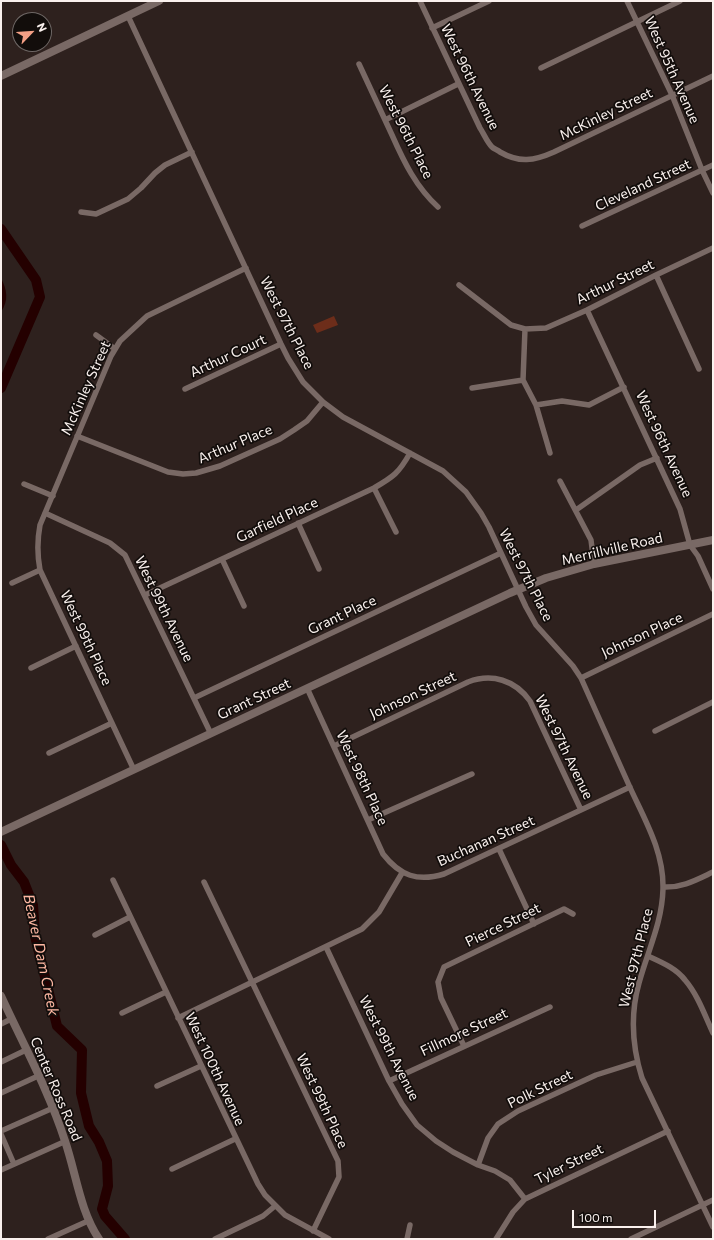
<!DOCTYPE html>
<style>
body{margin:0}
#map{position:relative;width:714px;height:1240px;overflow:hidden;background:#2e211e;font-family:Commissioner,sans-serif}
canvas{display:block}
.frame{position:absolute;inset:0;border:2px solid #faf1ee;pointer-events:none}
.north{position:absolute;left:12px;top:12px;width:40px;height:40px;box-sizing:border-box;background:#120d0b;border:1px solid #6f6866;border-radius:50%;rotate:65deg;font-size:11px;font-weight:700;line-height:16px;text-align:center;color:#faf1ee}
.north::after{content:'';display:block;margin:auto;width:14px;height:18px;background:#f39f85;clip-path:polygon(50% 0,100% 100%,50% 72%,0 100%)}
.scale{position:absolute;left:572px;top:1210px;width:84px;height:18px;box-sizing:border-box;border:2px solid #faf1ee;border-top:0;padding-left:5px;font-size:12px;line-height:14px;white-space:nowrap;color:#faf1ee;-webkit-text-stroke:3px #120d0b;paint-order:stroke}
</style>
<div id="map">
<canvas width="714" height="1240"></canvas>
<div class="frame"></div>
<div class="north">N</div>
<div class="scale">100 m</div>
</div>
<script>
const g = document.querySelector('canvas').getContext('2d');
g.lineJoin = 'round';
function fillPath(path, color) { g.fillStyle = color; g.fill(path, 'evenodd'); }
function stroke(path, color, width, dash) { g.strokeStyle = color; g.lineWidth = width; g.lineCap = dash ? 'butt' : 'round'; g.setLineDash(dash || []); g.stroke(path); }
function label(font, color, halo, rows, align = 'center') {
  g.font = font + ' Commissioner,sans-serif'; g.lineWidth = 3.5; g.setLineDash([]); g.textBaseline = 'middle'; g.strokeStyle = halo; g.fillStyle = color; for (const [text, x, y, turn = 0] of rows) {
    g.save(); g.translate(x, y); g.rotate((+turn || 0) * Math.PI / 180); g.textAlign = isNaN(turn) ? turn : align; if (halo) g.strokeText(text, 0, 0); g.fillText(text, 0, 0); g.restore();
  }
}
fillPath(new Path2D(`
 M334,316L338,325L317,333L313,325Z`), '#6d2d1a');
fillPath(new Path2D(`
 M1,278C7,290 9,300 1,312Z`), '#240000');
stroke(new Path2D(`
 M1,229L36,280L40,297L1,388
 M1,845L11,865L24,882L33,905L35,936L57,1026L82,1050L81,1093L89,1126L99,1142L107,1161L108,1186L102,1209L105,1216L125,1239`), '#240000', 10);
stroke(new Path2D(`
 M420,1L480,128C484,134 487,142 492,147C494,149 498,150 500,152C519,163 534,161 554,152L713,76
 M627,1L672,95L702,170L713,193
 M128,16L281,344L288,358L303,382L323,402L343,417L443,471L466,492L481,513L489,527L526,607L536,625L573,666L581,678C597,713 612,748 628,783C643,817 664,850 663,889C662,923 648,950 639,983C630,1015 632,1046 642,1078L713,1227
 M432,28L489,1
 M359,64C370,88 381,111 392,135C404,162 416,187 438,207
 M541,68L680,1
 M385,120L458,84
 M81,212L96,214L128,199L141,188L155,173L165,165L192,152
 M582,226L713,165
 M656,275L699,369
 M459,285L511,325L525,329L546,328L587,310L656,275L713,248
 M587,310L680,509L690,545L698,556L713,589
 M525,329L523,380L536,405L550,453
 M96,335L115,349
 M472,388L523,380
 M185,389L281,344
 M536,405L562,401L589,405L624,387
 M77,436L168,472L183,474L196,473L220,466L280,439L294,430L307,421L323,402
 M560,481L591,540L594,564
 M24,484L53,496
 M374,488L396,532
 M576,510L640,465L657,458
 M45,513L110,543L125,555L211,734
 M298,523L319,569
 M222,559L244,606
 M12,583L40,570
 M145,595L374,488C393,477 399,473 410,453
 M31,668L76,646
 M581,678L713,614
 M307,688L383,854C400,876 418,882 444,874L630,787
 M194,698L501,553
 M655,731L713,702
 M334,746L468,682C492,673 515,680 530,701L581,810
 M49,753L112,723
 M134,770L40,570C37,554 37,541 40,525L111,356L120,341L147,316L246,268
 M368,820L472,774
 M499,849L534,924
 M113,880L258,1184L265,1195L285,1215L329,1239
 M204,882L338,1161L339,1177L313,1231
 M663,887C682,888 696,880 713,872
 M95,935L130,917
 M326,947L389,1081L402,1104L417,1125L436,1141L453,1152L478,1165L495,1171L510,1180L525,1199
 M648,956C661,962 676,968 685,980C698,995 705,1016 713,1033
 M122,1013L166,992
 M178,1018L362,929L379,912L402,873
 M1,1024L11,1019
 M464,1046L441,998L438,982L444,967L564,909L573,914
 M1,1062L26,1050
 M389,1081L550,1007
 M157,1086L201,1066
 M1,1093L38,1076
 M1,1131L53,1108
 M1,1134L14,1164
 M478,1165L488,1138L498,1124L518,1111L596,1075L637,1062
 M172,1169L235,1139
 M1,1170L66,1141
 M48,1239L88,1221
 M215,1239L263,1216L275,1206
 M407,1239L410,1225
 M496,1239L513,1212L525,1199L668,1131
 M631,1239L713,1200`), '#796965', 5.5);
stroke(new Path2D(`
 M1,76L159,1
 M1,832L510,593L546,578L594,564L713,540
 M1,996C23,1044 49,1091 65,1141C76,1173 80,1211 99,1239`), '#796965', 8);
label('14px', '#faf1ee', '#120d0b', [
 ["West 95th Avenue",672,70,66],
 ["West 96th Avenue",470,77,64],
 ["McKinley Street",606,114,-26],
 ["West 96th Place",406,132,63],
 ["Cleveland Street",643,185,-25],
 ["Arthur Street",615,282,-26],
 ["West 97th Place",287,323,63],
 ["Arthur Court",228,356,-25],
 ["McKinley Street",86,388,-66],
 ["Arthur Place",235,444,-23],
 ["West 96th Avenue",664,444,65],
 ["Garfield Place",277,520,-25],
 ["Merrillville Road",612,549,-13],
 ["West 97th Place",526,575,63],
 ["West 99th Avenue",164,609,64],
 ["Grant Place",342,615,-25],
 ["Johnson Place",642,635,-25],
 ["West 99th Place",86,638,65],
 ["Johnson Street",413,695,-25],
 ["Grant Street",254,699,-25],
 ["West 97th Avenue",564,747,64],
 ["West 98th Place",362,778,65],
 ["Buchanan Street",486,841,-24],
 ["Pierce Street",503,925,-26],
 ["West 97th Place",636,958,-76],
 ["Fillmore Street",464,1032,-25],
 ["West 99th Avenue",389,1048,63],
 ["West 100th Avenue",215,1069,65],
 ["Center Ross Road",56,1089,67],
 ["Polk Street",540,1089,-26],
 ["West 99th Place",322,1101,65],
 ["Tyler Street",569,1164,-26]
]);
label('italic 15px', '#feb7a2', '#120d0b', [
 ["Beaver Dam Creek",41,955,78]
]);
</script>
